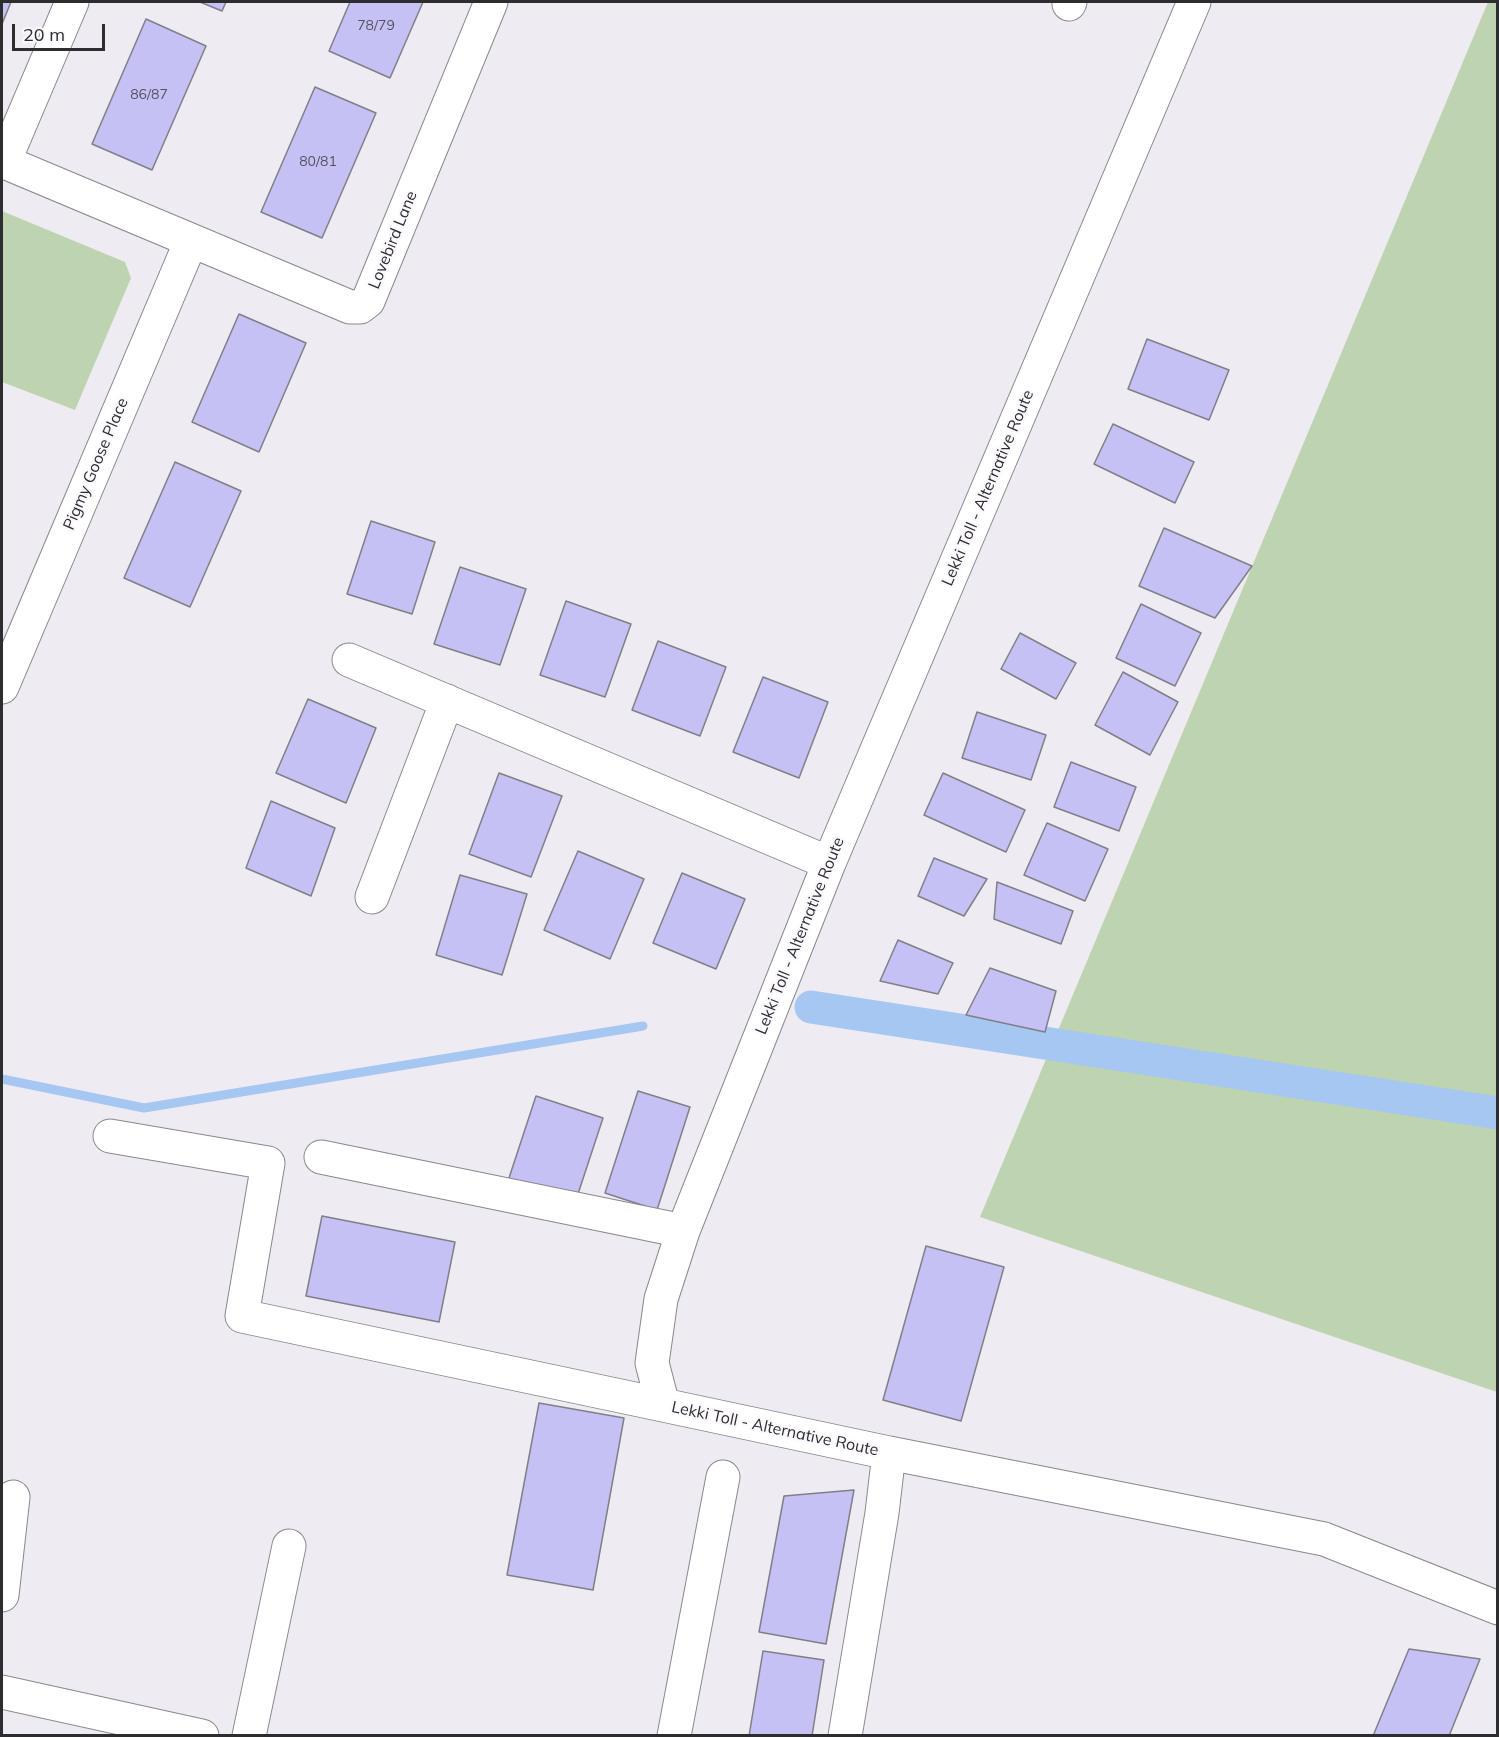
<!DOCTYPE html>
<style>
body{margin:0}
#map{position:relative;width:1499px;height:1737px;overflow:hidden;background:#efebf3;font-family:Mulish,sans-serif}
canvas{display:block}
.frame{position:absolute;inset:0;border:3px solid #2d2c2f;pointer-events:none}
.scale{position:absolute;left:12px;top:24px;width:93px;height:27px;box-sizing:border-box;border:3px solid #2d2c2f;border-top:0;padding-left:8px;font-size:18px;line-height:21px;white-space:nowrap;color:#2d2c2f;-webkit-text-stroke:4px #fbf9fe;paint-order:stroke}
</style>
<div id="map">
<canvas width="1499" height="1737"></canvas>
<div class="frame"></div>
<div class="scale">20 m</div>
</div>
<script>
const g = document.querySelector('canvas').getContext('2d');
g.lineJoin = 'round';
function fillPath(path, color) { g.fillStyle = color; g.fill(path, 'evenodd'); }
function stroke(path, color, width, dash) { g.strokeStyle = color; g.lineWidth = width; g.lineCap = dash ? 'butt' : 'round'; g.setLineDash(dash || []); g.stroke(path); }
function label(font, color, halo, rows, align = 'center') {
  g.font = font + ' Mulish,sans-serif'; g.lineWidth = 5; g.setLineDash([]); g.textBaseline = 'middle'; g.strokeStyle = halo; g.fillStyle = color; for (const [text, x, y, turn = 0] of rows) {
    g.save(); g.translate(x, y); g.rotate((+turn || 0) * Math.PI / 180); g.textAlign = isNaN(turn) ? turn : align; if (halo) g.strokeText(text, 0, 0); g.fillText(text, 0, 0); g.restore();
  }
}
fillPath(new Path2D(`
 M1488,2H1498L1497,1392L980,1217Z
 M2,211L125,262L131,278L75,410L2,382Z`), '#bed3b0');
stroke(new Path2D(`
 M2,1079L144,1108L643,1026`), '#a5c7f2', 9);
stroke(new Path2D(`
 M811,1007L1498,1113`), '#a5c7f2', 33);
const building = new Path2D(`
 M2,2H11L2,24Z
 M200,2H226L222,11Z
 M350,2H423L390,78L329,51Z
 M146,19L206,46L152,170L92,144Z
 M315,87L376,113L322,238L261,212Z
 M239,314L306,343L259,452L192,422Z
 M1147,339L1229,370L1209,420L1128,389Z
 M1113,424L1194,462L1175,503L1094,464Z
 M175,462L241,491L190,607L124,578Z
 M371,521L435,542L412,614L347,594Z
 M1164,528L1252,566L1215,618L1139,586Z
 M460,567L526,589L500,665L434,644Z
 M566,601L631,624L605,697L540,675Z
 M1141,604L1201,633L1175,686L1116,658Z
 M1020,633L1076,663L1056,699L1001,669Z
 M658,641L726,667L700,736L632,710Z
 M1123,672L1178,702L1150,755L1095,725Z
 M763,677L828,702L799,778L733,752Z
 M308,699L376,728L346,803L276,773Z
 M977,712L1046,735L1031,780L962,758Z
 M1071,762L1136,787L1119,831L1054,807Z
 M499,773L562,796L531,877L469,854Z
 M943,773L1025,810L1006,852L924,815Z
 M271,801L335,828L311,896L246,868Z
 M1047,823L1108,849L1085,901L1024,875Z
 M578,851L644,879L610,959L544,930Z
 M934,858L987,879L964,916L918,896Z
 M682,873L745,899L716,969L653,943Z
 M460,875L527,894L502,975L436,955Z
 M997,882L1073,911L1061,944L994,919Z
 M898,940L953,963L938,994L880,981Z
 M990,968L1056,991L1045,1032L966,1015Z
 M638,1091L690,1107L657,1210L605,1193Z
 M536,1096L603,1118L575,1203L508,1181Z
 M322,1216L455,1242L439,1322L306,1296Z
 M926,1246L1004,1267L961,1421L883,1400Z
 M539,1403L624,1418L593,1590L507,1575Z
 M854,1490L826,1644L759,1632L784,1496Z
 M1409,1649L1480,1659L1449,1736H1373Z
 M763,1651L824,1660L812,1736H749Z`);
fillPath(building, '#c5c1f4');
stroke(building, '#807f87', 1.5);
const minor = new Path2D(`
 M1069,4L1070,2
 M2,161L350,307H360L368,301L491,2
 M4,162L72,2
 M349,660L829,863
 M2,687L191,241
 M372,897L447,701
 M110,1136L268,1163L242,1316L663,1405
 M321,1157L683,1231
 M889,1453L1324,1539L1498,1608
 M2,1595L13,1497
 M2,1692L202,1736
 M249,1736L289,1546
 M674,1736L723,1477
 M845,1736L882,1513L889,1453L663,1405L652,1363L661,1299L683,1231L829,863L1194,2`);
stroke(minor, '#8a878e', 35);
stroke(minor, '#fff', 33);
label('14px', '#535160', null, [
 ["78/79",376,26],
 ["86/87",149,95],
 ["80/81",318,162]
]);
label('16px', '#2d2c2f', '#fbf9fe', [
 ["Lovebird Lane",393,240,-68],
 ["Pigmy Goose Place",96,464,-67],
 ["Lekki Toll - Alternative Route",988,488,-67],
 ["Lekki Toll - Alternative Route",800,936,-68],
 ["Lekki Toll - Alternative Route",775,1429,12]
]);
</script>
